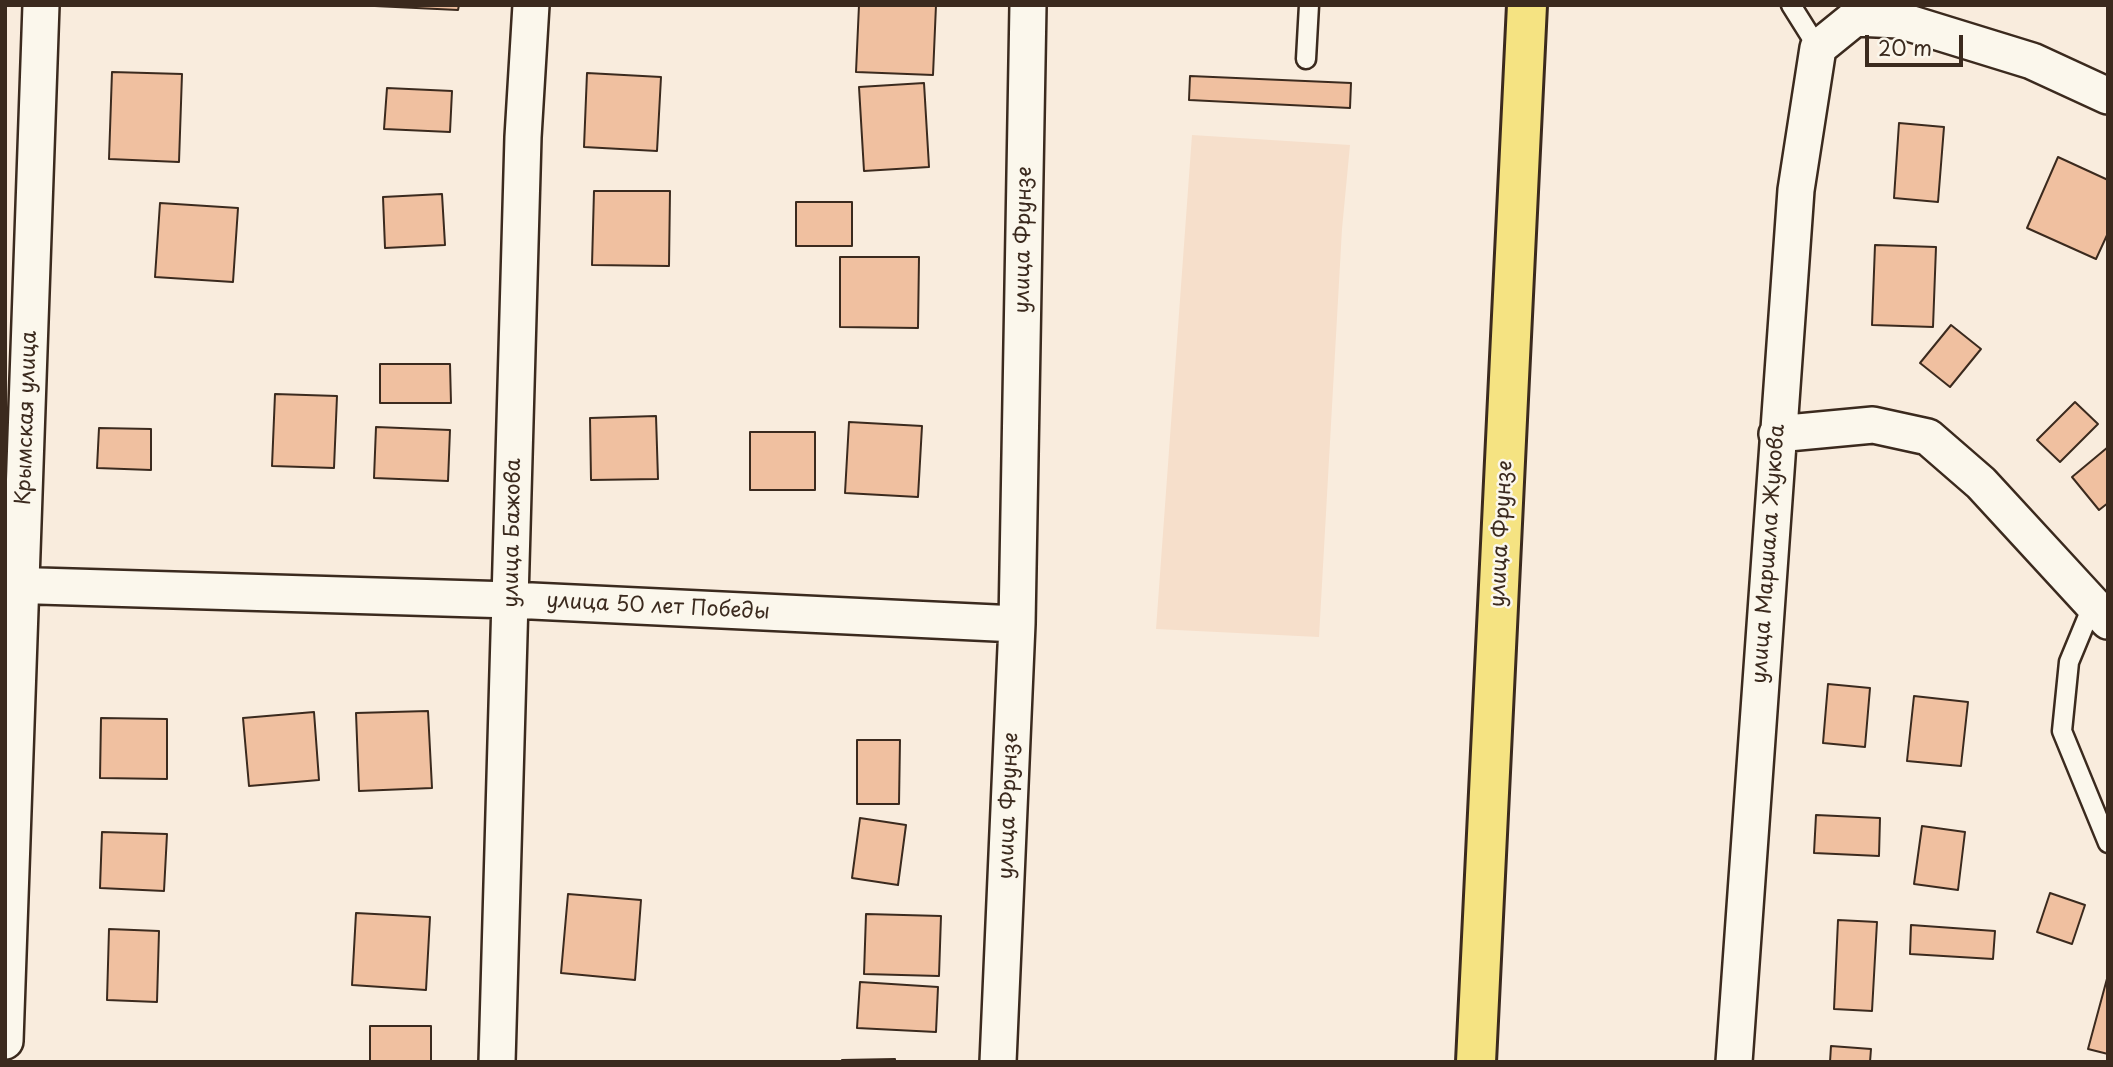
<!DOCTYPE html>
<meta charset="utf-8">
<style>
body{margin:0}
#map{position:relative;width:2113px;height:1067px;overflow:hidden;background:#f9ecdd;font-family:"Playpen Sans",sans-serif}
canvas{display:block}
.frame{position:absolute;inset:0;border:7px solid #3b2a1e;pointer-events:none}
.scale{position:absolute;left:1865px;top:35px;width:98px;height:32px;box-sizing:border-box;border:4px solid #3b2a1e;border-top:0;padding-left:9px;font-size:21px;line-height:24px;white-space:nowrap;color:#3b2a1e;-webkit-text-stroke:5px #fbf7ec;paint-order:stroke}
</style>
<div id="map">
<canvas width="2113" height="1067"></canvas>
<div class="frame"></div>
<div class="scale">20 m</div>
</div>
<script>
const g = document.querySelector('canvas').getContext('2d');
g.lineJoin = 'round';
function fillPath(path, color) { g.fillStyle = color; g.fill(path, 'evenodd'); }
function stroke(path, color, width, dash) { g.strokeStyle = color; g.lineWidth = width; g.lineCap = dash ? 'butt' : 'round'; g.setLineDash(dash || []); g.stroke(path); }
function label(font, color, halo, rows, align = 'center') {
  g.font = font + ' "Playpen Sans",sans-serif'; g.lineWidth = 5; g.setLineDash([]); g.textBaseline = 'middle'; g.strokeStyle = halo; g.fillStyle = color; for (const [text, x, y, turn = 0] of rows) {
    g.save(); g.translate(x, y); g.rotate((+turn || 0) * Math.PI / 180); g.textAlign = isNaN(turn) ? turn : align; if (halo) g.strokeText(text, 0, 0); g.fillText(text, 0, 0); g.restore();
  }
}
fillPath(new Path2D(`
 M1192,135L1350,145L1342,229L1319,637L1156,629Z`), '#f6dfcb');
const building = new Path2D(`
 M354,5H459L458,10Z
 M859,5H936L933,75L856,72Z
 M112,72L182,74L179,162L109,159Z
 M587,73L661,77L657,151L584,147Z
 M1190,76L1351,83L1350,108L1189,100Z
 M924,83L929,167L864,171L859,87Z
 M387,88L452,91L450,132L384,129Z
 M1899,123L1944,127L1938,202L1894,198Z
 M2058,157L2108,180V233L2096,259L2027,228Z
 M594,191H670L669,266L592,265Z
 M442,194L445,245L385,248L383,197Z
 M796,202H852V246H796Z
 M160,203L238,208L233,282L155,277Z
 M1875,245L1936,247L1933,327L1872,325Z
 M840,257H919L918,328L840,327Z
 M1951,325L1981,349L1950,387L1920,363Z
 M380,364H450L451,403H380Z
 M275,394L337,396L334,468L272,466Z
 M2075,402L2098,424L2060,462L2037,440Z
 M656,416L658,479L591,480L590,418Z
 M849,422L922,426L918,497L845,493Z
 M376,427L450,430L448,481L374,478Z
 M99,428L151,429V470L97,468Z
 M750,432H815V490H750Z
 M2108,447V503L2099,510L2072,477Z
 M1828,684L1870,688L1865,747L1823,743Z
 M1914,696L1968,702L1961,766L1907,761Z
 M428,711L432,788L359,791L356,713Z
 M314,712L319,780L249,786L243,718Z
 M101,718L167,719V779L100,778Z
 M857,740H900L899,804H857Z
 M1816,815L1880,818L1879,856L1814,853Z
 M860,818L906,825L898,885L852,878Z
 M1922,826L1965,832L1958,890L1914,884Z
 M102,832L167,834L164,891L100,888Z
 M2050,893L2085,905L2072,944L2037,932Z
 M568,894L641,900L635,980L561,973Z
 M356,913L430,917L426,990L352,985Z
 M866,914L941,916L939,976L864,974Z
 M1838,920L1877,922L1872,1011L1834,1009Z
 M1911,925L1995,931L1993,959L1910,954Z
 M109,929L159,931L157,1002L107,1000Z
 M2108,975V1054L2088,1049Z
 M860,982L938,987L936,1032L857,1028Z
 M370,1026H431V1062H370Z
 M1831,1046L1871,1049L1870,1062H1830Z
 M895,1059V1062H842V1060Z`);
fillPath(building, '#f0c0a0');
stroke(building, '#3b2a1e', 2);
const service = new Path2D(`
 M1791,5L1818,48
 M1306,59L1309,5
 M2093,604L2069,662L2062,731L2108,843`);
const minor = new Path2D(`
 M1777,434L1873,425L1928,437L1981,483L2108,621
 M5,585L511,600L1017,624
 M5,1041L41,5
 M497,1062L523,137L531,5
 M998,1062L1017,624L1028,5
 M1734,1062L1796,190L1818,48L1855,18L1899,20L2032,61L2108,96`);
const primary = new Path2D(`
 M1476,1062L1527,5`);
stroke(service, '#3b2a1e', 23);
stroke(minor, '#3b2a1e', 40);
stroke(primary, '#3b2a1e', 44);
stroke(service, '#fbf7ec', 18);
stroke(minor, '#fbf7ec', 35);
stroke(primary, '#f5e382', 38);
label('21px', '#3b2a1e', '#fbf7ec', [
 ["улица Фрунзе",1024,240,-89],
 ["Крымская улица",27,418,-88],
 ["улица Бажова",513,533,-89],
 ["улица Фрунзе",1502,534,-87],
 ["улица Маршала Жукова",1769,554,-86],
 ["улица 50 лет Победы",658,607,3],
 ["улица Фрунзе",1009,806,-88]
]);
</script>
